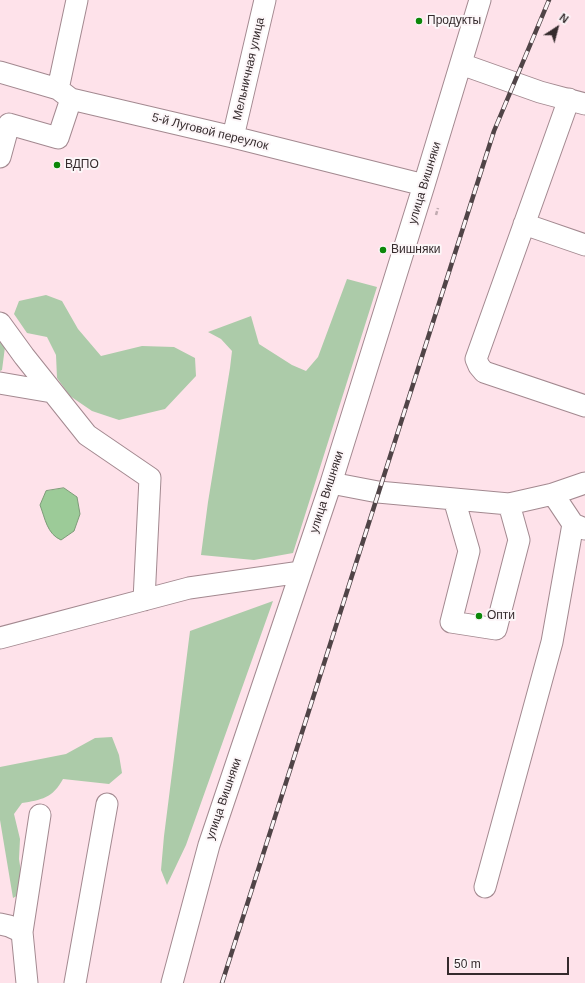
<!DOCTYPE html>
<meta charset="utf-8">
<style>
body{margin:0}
#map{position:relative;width:585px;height:983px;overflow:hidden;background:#fee2ea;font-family:Arial,sans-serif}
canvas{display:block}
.north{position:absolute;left:537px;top:8px;width:40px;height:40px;-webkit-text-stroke:3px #fcf6f8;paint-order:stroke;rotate:36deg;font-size:11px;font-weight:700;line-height:16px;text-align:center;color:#352b2d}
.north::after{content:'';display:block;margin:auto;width:14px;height:18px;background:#352b2d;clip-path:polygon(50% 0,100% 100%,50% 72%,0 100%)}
.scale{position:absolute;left:447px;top:957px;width:122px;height:18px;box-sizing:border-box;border:2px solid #352b2d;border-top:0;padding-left:5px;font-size:12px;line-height:14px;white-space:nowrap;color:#352b2d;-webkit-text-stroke:3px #fcf6f8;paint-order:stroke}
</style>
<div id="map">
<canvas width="585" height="983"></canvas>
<div class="north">N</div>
<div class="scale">50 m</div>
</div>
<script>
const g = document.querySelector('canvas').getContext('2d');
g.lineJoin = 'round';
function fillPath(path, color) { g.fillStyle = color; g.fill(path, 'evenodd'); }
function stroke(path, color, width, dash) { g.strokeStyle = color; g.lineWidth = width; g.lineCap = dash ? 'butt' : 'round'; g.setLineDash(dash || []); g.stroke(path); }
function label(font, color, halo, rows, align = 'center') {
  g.font = font + ' Arial,sans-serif'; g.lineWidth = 4; g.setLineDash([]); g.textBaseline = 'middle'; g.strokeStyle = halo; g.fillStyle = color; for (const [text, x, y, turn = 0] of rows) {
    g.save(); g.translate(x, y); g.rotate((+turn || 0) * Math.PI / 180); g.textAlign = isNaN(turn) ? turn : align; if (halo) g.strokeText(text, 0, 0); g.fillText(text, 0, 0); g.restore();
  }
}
fillPath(new Path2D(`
 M347,279L377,287L293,553L254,560L201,555L208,502L230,368L232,351L221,339L208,332L251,316L259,344L292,365L306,371L318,357Z
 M46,295L62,301L78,329L101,356L142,346L174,347L195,358L196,376L165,409L119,420L92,411L70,396L57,378L56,355L47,337L27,333L14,314L19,301Z
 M0,340L5,347L2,370L0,371Z
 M273,601L186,845L167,885L161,870L164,836L190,631Z
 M112,737L119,755L122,773L109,784L63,779C53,798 41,800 22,803L14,814L20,839L19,859L24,892L13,898L0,820V767L66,754L95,738Z`), '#accba9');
const water = new Path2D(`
 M64,488L77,497L80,514L74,531L61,540C47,534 45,518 40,505L46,491Z`);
fillPath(water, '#9ccb98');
stroke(water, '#7d9b78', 1);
const minor = new Path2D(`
 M461,64L540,92L585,104
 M0,72L58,89L71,99L233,137L424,185
 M58,89L77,0
 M569,99L476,359L479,366L484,372L585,406
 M233,137L265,0
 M0,157L9,124L58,138L71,99
 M524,224L585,245
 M0,323L24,356L87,435L150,478L144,600
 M0,383L52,392
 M331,483L378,492L509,504L553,494L585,483
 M553,494L573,524L585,529
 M454,499L469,551L451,622L496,629L519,540L509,504
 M0,638L189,588L301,572
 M485,887L552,642L573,524
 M0,924L9,926L22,932L27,983
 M22,932L40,815
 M75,983L107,804
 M172,983L209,845L331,483L424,185L480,0`);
stroke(minor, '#a38990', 23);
stroke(new Path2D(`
 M436,215L438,208`), '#c1abb1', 2.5, [4, 2]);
stroke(minor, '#fff', 21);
const rail = new Path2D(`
 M222,983L494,131L549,0`);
stroke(rail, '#504447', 4.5);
stroke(rail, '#fcf6f8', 3, [9]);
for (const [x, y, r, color] of [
 [419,21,4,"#0c8709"],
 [57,165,4,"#0c8709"],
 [383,250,4,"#0c8709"],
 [479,616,4,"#0c8709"]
]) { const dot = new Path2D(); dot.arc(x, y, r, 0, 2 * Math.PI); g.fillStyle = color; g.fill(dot); stroke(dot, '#fcf6f8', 1.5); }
label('12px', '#352b2d', '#fcf6f8', [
 ["Продукты",427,21],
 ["ВДПО",65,165],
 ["Вишняки",391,250],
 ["Опти",487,616]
], 'left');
label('12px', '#352b2d', '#fcf6f8', [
 ["Мельничная улица",249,69,-77],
 ["5-й Луговой переулок",210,132,14],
 ["улица Вишняки",425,183,-73],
 ["улица Вишняки",327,492,-72],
 ["улица Вишняки",224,799,-71]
]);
</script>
